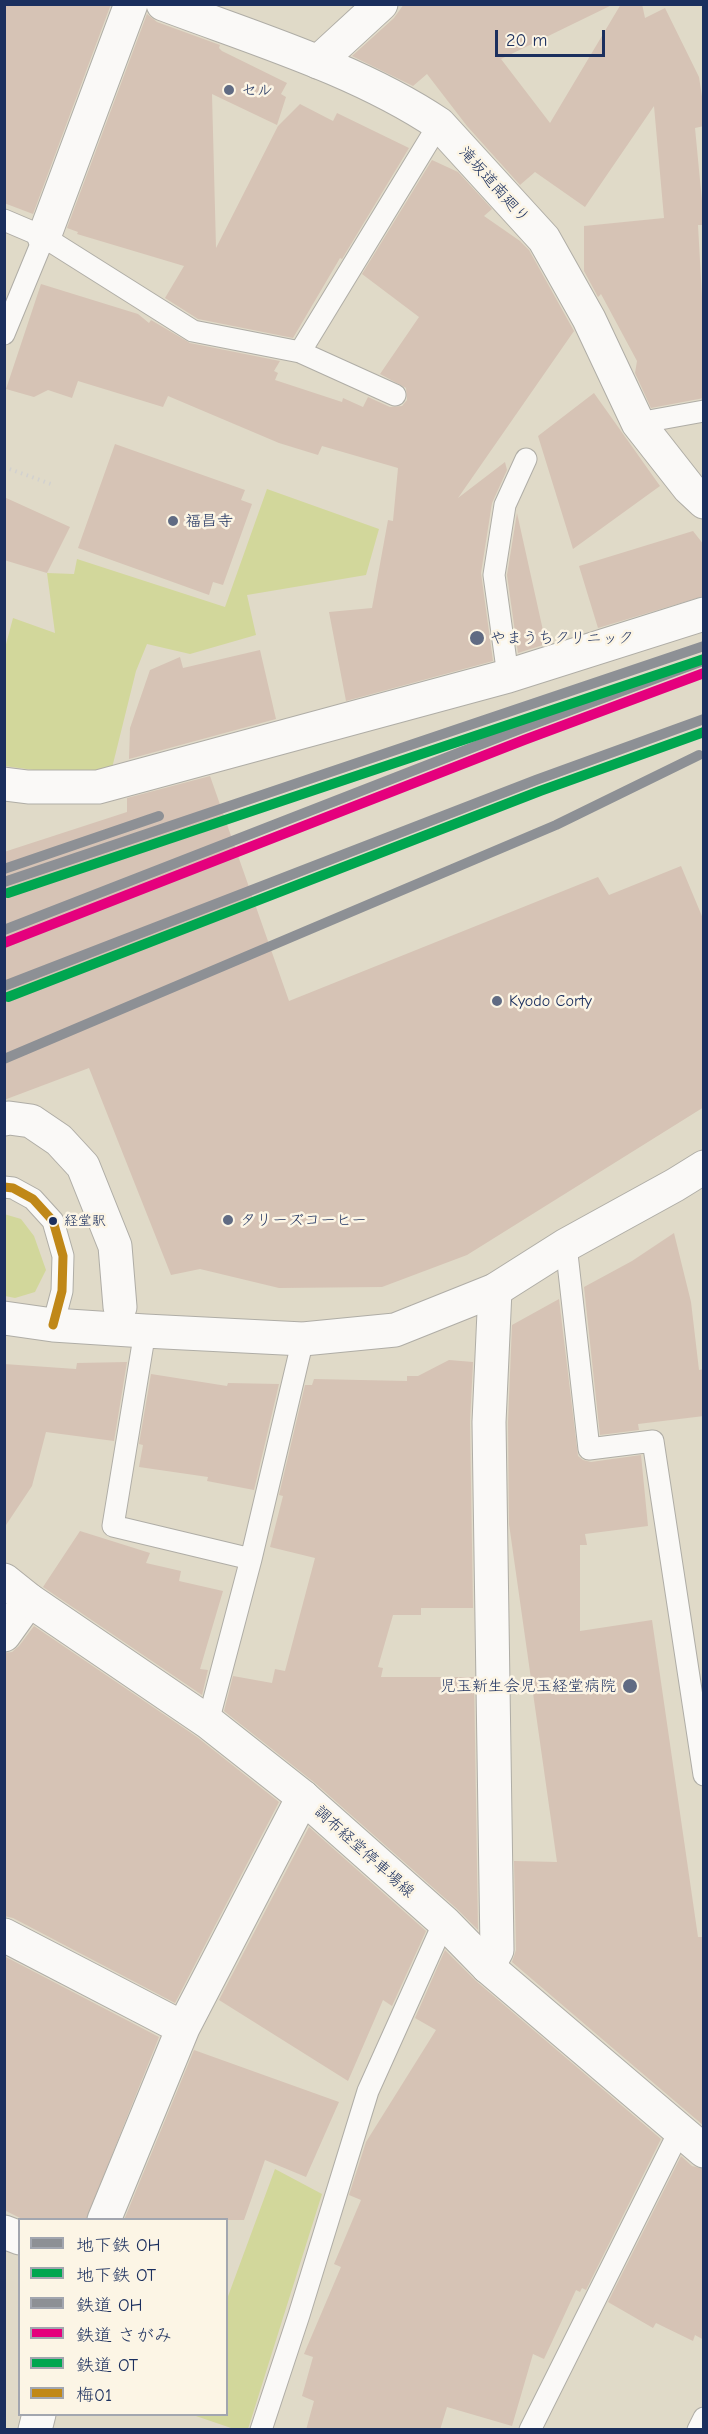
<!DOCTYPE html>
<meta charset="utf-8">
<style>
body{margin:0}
#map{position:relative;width:708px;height:2434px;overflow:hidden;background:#e0dac8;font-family:"Comic Neue","Klee One",sans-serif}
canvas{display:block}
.frame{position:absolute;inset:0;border:6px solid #1b2f5e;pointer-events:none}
.legend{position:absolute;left:18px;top:2218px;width:210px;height:198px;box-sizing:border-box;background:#fcf5e5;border:2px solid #a2a6af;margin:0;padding:8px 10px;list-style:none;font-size:18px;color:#1b2f5e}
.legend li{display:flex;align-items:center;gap:12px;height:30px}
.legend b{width:30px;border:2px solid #a2a6af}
.scale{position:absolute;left:495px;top:30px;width:110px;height:27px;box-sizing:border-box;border:3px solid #1b2f5e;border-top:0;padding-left:8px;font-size:18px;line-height:21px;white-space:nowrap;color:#1b2f5e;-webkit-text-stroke:4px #fcf5e5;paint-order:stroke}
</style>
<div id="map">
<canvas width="708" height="2434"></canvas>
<div class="frame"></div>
<ul class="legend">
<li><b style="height:8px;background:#8d9095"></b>地下鉄 OH</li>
<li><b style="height:8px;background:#00a650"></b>地下鉄 OT</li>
<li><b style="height:8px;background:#8d9095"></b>鉄道 OH</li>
<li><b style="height:8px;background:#e5007d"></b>鉄道 さがみ</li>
<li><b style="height:8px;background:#00a650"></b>鉄道 OT</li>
<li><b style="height:8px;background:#c08818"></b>梅01</li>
</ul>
<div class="scale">20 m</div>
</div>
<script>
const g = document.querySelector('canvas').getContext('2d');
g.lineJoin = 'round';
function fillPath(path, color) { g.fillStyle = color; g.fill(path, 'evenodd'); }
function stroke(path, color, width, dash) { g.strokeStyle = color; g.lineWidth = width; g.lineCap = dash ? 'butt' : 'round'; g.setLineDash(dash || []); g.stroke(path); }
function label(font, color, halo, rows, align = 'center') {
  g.font = font + ' "Comic Neue","Klee One",sans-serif'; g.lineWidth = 5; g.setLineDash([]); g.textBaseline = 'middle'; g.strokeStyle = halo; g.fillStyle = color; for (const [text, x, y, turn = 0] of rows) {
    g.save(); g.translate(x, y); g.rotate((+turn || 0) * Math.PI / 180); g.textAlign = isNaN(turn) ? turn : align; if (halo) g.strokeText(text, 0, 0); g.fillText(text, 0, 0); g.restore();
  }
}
fillPath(new Path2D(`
 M267,489L379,529L366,575L247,595L256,635L190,654L147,644L136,671L112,768C76,777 40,771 5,766V648L13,618L55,633L47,573L74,574L77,559L225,607Z
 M4,1214L21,1219L34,1236L46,1270L35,1292L15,1298L5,1296Z
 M275,2169L322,2194L248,2429H234L193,2415L226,2414L227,2299Z`), '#d2d79b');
fillPath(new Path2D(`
 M4,4H111L33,214L4,203Z
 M404,4H614L501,59L550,123L621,4H642L645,18L665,8L699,77L704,110V126L695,128L704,222V225H698L704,333V398L651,408L635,373L637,361L601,294L598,297L584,271V226L664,218L654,106L585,207L535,172L520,185L467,126L427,74L413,86L352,56L394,18Z
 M147,14L157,22L220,45L219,48L222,51L287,83L281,94L286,97L277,125L212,94L216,248L278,126L300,104L333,121L337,113L409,148L342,259L340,258L293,338L198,319L165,298L184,266L77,234L78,232L67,228Z
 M432,160L458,172L492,209L484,216L520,241L529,250L574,331L458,498L505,462L507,470L492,503L481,573L493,661L346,701L329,612L372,608L388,520L393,521L398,468L322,446L318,455L279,443L168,396L163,407L78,381L72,398L48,390L34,397L6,389L41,284L138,314L149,323L151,320L190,343L280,361L274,371L278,373L275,380L342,402L343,398L363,407L368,397L390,407L402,406L407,400L406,388L380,374L419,317L362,274Z
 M594,393L660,486L573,549L538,436Z
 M115,444L245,490L241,500L252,504L223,585L213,582L209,595L78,548Z
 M4,497L70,527L47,573L4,560Z
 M517,513L546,644L518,653L507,575Z
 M693,531L704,545V596L598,628L579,566Z
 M260,650L276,719L129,759L130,728L150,670L180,657L183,668Z
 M210,776L289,1001L598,877L609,895L681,866L704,921V1107L467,1255L382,1287L279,1288L200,1269L171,1275L89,1068L4,1100V852L127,812V798Z
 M674,1233L691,1302L699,1370L704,1369V1416L638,1424L639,1430L600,1435L584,1287L632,1261Z
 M559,1299L578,1456L583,1460L591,1462L641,1455L648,1526L585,1534L587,1545H580V1631L652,1620L698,1937H704V2126L512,1962L516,1950L514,1861L557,1862L509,1524L508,1422L512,1325Z
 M449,1360L473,1362L470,1422L473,1608H421V1615H393L378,1667L383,1668L381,1677H474L478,1930L456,1908L315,1783L224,1711L233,1676L272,1683L275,1669L285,1671L315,1558L270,1547L283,1496L279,1495L305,1385H312L314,1379L407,1381V1376H418Z
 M127,1362L114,1441L46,1432L32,1486L4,1528V1364L76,1369L77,1363Z
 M151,1374L227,1386L228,1383L279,1384L254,1490L207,1481L208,1477L139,1467L143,1445L139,1444Z
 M80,1531L150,1553L146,1563L181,1571L179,1581L223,1591L200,1669L208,1670L202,1695L43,1587Z
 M34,1626L197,1737L279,1802L175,2003L13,1918L4,1916V1653L12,1652L19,1646Z
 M309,1827L426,1931L392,2006L383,2000L348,2081L219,2000Z
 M445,1950L476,1981L661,2139L586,2290L582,2288L580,2292L576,2290L544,2359L533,2354L512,2426L447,2407L440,2430H306L314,2401L302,2396L313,2357L304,2354L341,2267L334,2264L361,2200L349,2195L366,2142L436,2030L415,2018Z
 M4,1956L159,2037L86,2220H24L4,2210Z
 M194,2050L339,2102L306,2177L265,2160L244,2220H124Z
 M681,2156L692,2166L704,2169V2340L695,2335L693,2341L656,2323L653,2328L608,2302Z`), '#d6c3b5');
const lane = new Path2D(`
 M4,220L44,237L193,331L300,352L439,124
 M4,334L44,237
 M300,352L395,395
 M638,423L704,411
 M508,676L494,575L505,505L526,459
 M4,1187L13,1188L33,1199L53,1221L63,1256L62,1291L53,1325
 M566,1245L589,1449L653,1441L704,1775
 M145,1331L113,1526L251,1559L208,1722
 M251,1559L303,1339
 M261,2430L299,2315L368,2091L444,1922
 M530,2430L679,2132
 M698,2430L704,2418`);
const street = new Path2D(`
 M318,62L381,4
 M44,237L131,4
 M4,784L28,787H98L508,676L704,614
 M4,1119L9,1118L31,1121L59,1140L83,1166L115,1246L120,1307
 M4,1635L29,1600
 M4,1935L183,2028
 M488,1967L497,1950L489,1422L495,1290
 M104,2220L183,2028L303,1797
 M4,2232L20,2238
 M35,2430L39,2414`);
const secondary = new Path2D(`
 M163,4C253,38 359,70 439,124L544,239L589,319L638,423L689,488L704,502
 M4,1318L53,1325L145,1331L303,1339L395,1330L495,1290L566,1245L675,1185L704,1167
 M4,1580L29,1600L208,1722L303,1797L444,1922L488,1967L704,2151`);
stroke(lane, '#afada6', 23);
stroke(street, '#afada6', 35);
stroke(secondary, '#afada6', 35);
stroke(new Path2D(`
 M4,467L51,484`), '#d2d1cf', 4, [1.5, 4.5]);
stroke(lane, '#faf9f7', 21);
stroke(street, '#faf9f7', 33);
stroke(secondary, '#faf9f7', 33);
stroke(new Path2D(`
 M4,1187L13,1188L33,1199L53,1221L63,1256L62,1291L53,1325`), '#c08818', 9);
stroke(new Path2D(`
 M4,869L159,816
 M4,930L520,729L700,662
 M4,1059L556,825L699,755`), '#8d9095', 10);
stroke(new Path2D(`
 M4,943L524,740L704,673`), '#e5007d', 10);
stroke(new Path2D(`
 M8,997L540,791L704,732`), '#00a650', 10);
stroke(new Path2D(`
 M4,882L704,646
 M4,986L536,780L704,719`), '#8d9095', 10);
stroke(new Path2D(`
 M8,893L704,659`), '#00a650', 10);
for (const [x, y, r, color] of [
 [229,90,6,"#606b83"],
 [173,521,6,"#606b83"],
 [477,638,8,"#606b83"],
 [497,1001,6,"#606b83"],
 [228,1220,6,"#606b83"],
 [53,1221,5,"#1b2f5e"],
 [630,1686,8,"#606b83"]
]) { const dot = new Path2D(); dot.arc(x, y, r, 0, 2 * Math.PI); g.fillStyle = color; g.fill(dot); stroke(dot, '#fcf5e5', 2); }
label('14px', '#1b2f5e', '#fcf5e5', [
 ["経堂駅",64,1221]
], 'left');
label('16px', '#1b2f5e', '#fcf5e5', [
 ["セル",241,90],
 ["福昌寺",185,521],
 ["やまうちクリニック",490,638],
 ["Kyodo Corty",509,1001],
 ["タリーズコーヒー",240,1220],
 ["児玉新生会児玉経堂病院",616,1686,"right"]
], 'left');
label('16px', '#1b2f5e', '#fcf5e5', [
 ["滝坂道南廻り",494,185,48],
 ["調布経堂停車場線",364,1852,42]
]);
</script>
